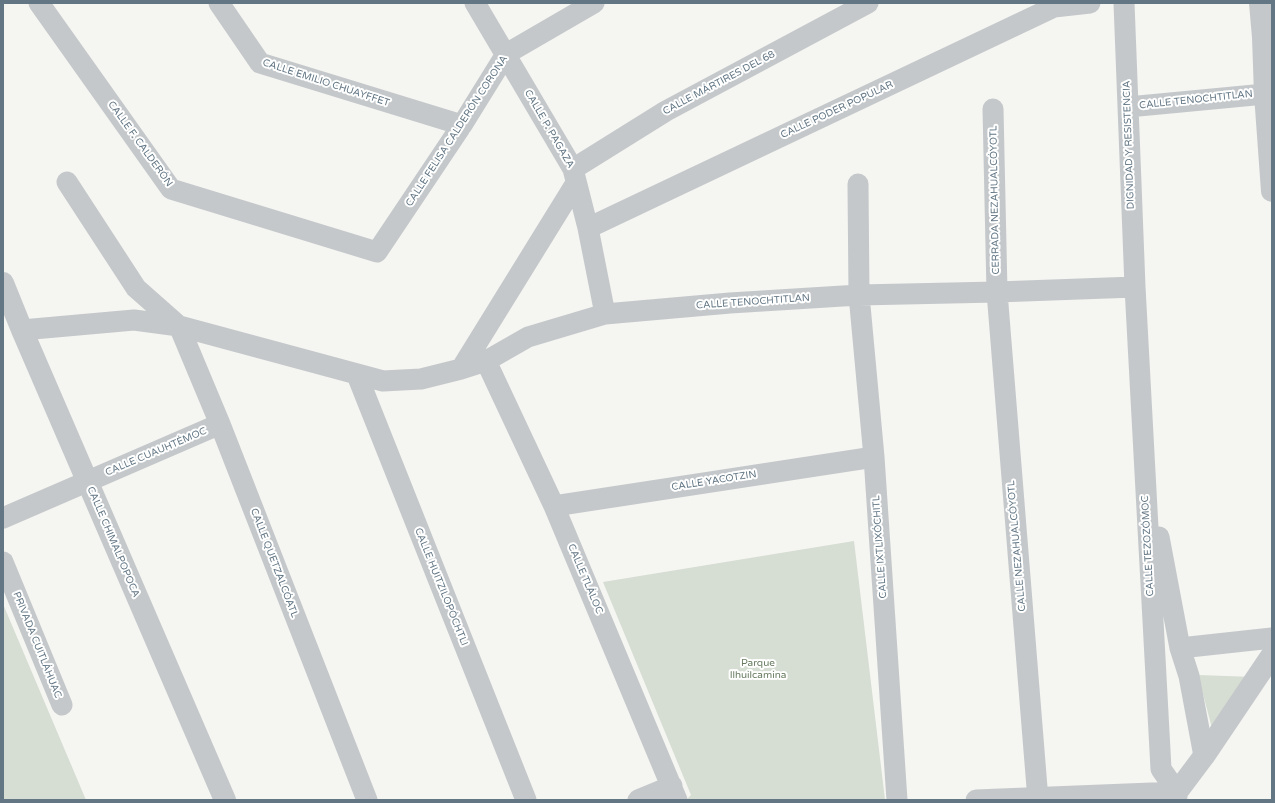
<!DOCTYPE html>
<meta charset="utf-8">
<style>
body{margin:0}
#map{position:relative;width:1275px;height:803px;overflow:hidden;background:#f5f5f1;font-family:"Varela Round",sans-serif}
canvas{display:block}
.frame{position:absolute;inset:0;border:4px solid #627684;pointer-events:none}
</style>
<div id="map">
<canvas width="1275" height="803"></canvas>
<div class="frame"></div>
</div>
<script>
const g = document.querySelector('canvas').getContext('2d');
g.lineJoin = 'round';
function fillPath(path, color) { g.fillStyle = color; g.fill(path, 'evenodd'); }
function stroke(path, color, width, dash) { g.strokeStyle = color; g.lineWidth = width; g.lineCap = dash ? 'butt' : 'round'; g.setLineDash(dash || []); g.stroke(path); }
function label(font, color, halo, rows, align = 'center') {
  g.font = font + ' "Varela Round",sans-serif'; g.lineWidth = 4; g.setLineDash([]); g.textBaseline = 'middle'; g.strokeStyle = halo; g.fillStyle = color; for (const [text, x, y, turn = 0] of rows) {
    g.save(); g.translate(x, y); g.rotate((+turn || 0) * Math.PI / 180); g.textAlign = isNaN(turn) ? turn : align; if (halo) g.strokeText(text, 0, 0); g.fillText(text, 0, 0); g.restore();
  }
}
fillPath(new Path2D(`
 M854,541L885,800H686L691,795L603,582Z
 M3,604L86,800H3Z
 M1198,675L1254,677L1213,732Z`), '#d6ddd2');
stroke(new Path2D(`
 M39,3L171,189L377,252L462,125L506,54L594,3
 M219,3L260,63L462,125
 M475,3L573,169L588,228L605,314
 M1124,3L1135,287L1161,769L1177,792
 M1128,107L1265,94
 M993,109L997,292L1038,800
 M573,169L666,111L868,3
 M67,182L136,288L179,326L220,424L367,800
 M858,184L859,295L874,457L897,800
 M588,228L1054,7L1090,3
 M22,330L134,320L179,326L383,381L421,379L461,369L486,361L528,337L605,314L730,303L859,295L997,292L1135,287
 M486,361L554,506L677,800
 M461,369L576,183
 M357,375L526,800
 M554,506L874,457
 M3,518L220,424
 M1159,537L1180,648L1189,676L1204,756
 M3,562L62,705
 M1180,648L1272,638
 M638,800L672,786
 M976,800L1177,792`), '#c4c8cb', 21);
stroke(new Path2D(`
 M1260,3L1263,37L1265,94L1272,191
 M3,283L22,330L225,800
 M1176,800L1177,792L1204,756L1272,655`), '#c4c8cb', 22);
label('10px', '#627684', '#fff', [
 ["CALLE EMILIO CHUAYFFET",326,83,18],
 ["CALLE MÁRTIRES DEL 68",719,83,-28],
 ["CALLE TENOCHTITLAN",1196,100,-6],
 ["CALLE PODER POPULAR",837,110,-25],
 ["CALLE P. PAGAZA",549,129,60],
 ["CALLE FELISA CALDERÓN CORONA",457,131,-57],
 ["CALLE F. CALDERÓN",140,144,54],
 ["DIGNIDAD Y RESISTENCIA",1129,145,-92],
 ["CERRADA NEZAHUALCÓYOTL",995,200,-91],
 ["CALLE TENOCHTITLAN",753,302,-4],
 ["CALLE CUAUHTÉMOC",156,452,-23],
 ["CALLE YACOTZIN",714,481,-9],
 ["CALLE CHIMALPOPOCA",113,542,67],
 ["CALLE NEZAHUALCÓYOTL",1017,546,-95],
 ["CALLE TEZOZÓMOC",1148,546,-93],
 ["CALLE IXTLIXÓCHITL",880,547,-94],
 ["CALLE QUETZALCÓATL",274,563,69],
 ["CALLE TLÁLOC",585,579,67],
 ["CALLE HUITZILOPÓCHTLI",441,587,68],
 ["PRIVADA CUITLÁHUAC",37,645,68]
]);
label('10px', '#687b61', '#fff', [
 ["Parque",758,663],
 ["Ilhuilcamina",758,675]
]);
</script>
